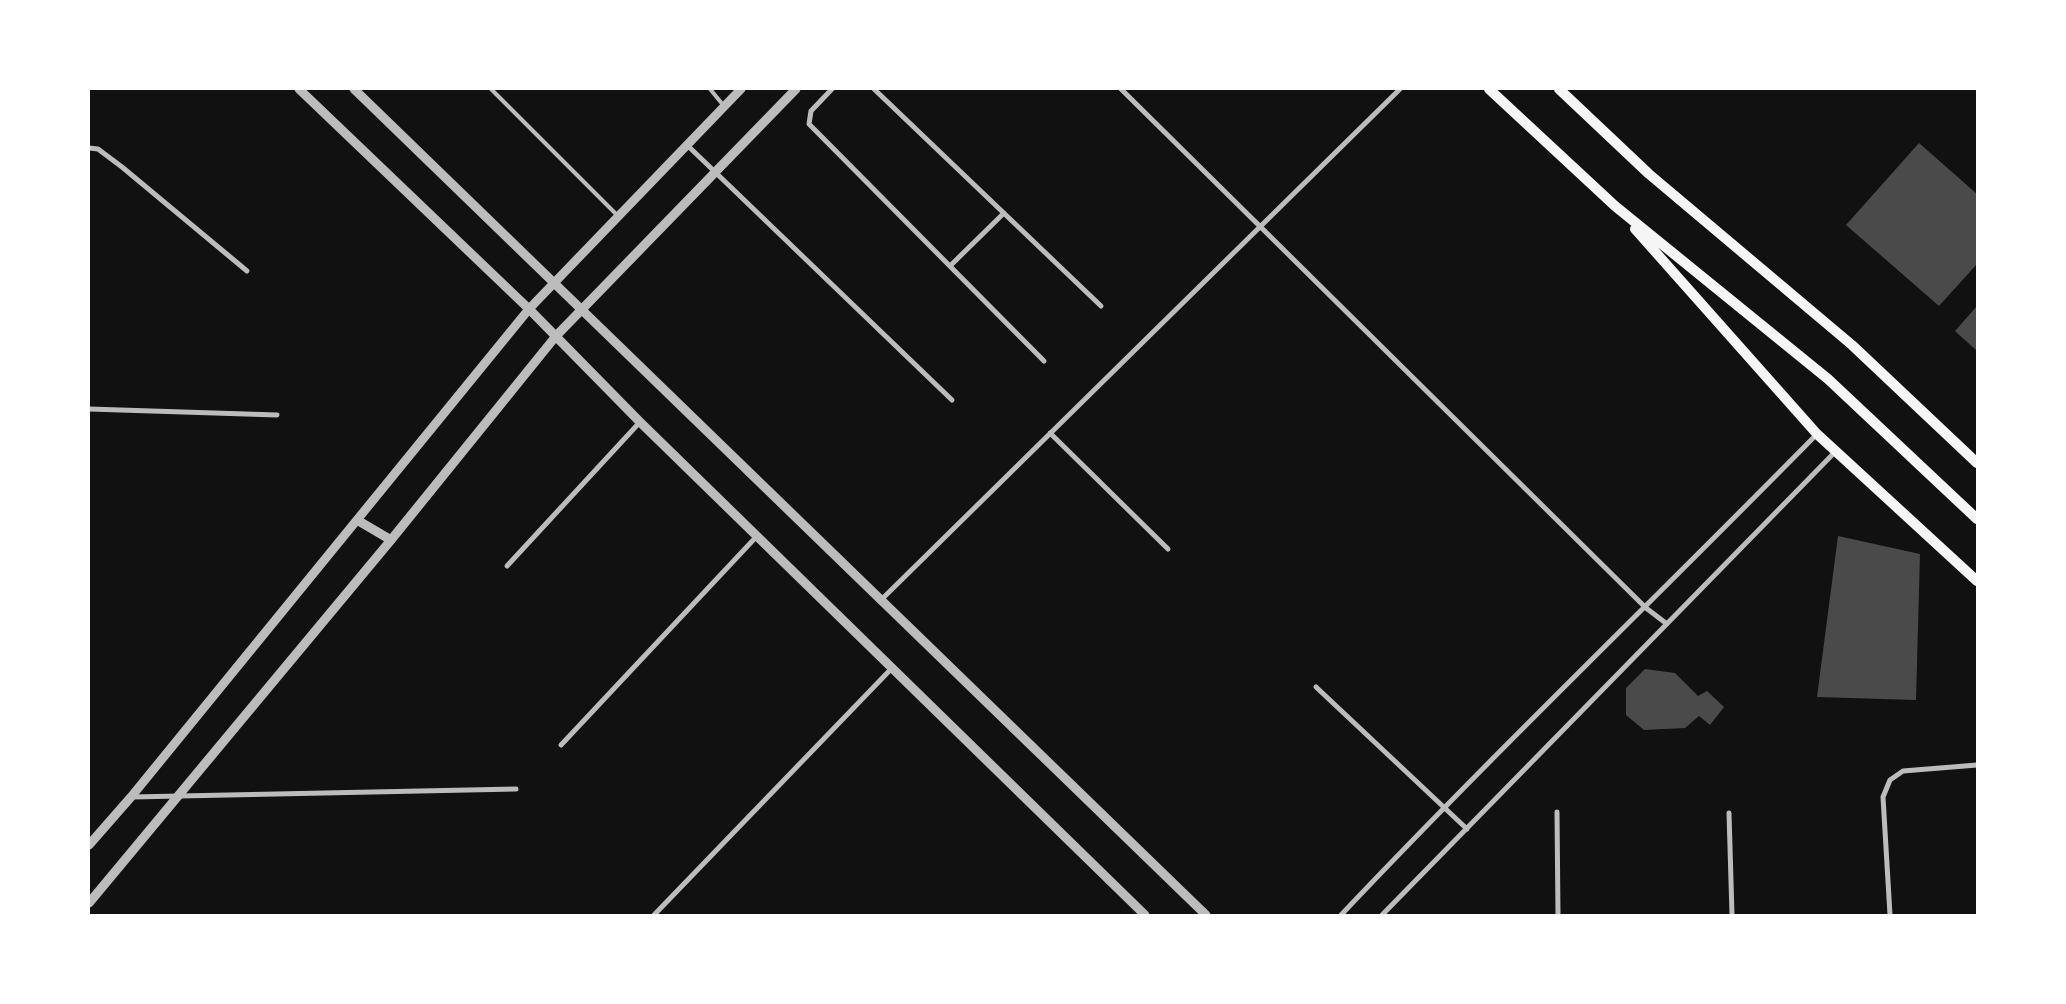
<!DOCTYPE html>
<style>
body{margin:0}
#map{position:relative;width:2066px;height:1004px;overflow:hidden;background:#111;font-family:"Source Serif 4",serif}
canvas{display:block}
.frame{position:absolute;inset:0;border:90px solid #fff;pointer-events:none}
</style>
<div id="map">
<canvas width="2066" height="1004"></canvas>
<div class="frame"></div>
</div>
<script>
const g = document.querySelector('canvas').getContext('2d');
g.lineJoin = 'round';
function fillPath(path, color) { g.fillStyle = color; g.fill(path, 'evenodd'); }
function stroke(path, color, width, dash) { g.strokeStyle = color; g.lineWidth = width; g.lineCap = dash ? 'butt' : 'round'; g.setLineDash(dash || []); g.stroke(path); }
fillPath(new Path2D(`
 M1919,143L1977,194V264L1939,306L1846,225Z
 M1977,306V351L1955,331Z
 M1838,536L1920,554L1916,700L1817,697Z
 M1645,669L1675,673L1698,696L1707,691L1724,707L1710,725L1699,716L1685,728L1644,730L1626,715V688Z`), '#4a4a4a');
stroke(new Path2D(`
 M491,89L618,216
 M710,89L724,106`), '#bcbcbc', 4);
stroke(new Path2D(`
 M832,89L811,111L809,124L1044,361
 M874,89L1101,306
 M1121,89L1646,608L1667,624
 M687,145L952,400
 M89,148L98,149L122,167L247,271
 M950,266L1004,213
 M89,409L277,415
 M1050,433L1168,549
 M507,566L640,422
 M881,600L1400,89
 M1316,687L1467,829
 M561,745L757,536
 M132,797L516,789
 M1557,812L1558,915
 M1729,813L1732,915
 M654,915L893,667
 M1341,915C1496,751 1659,595 1817,434
 M1382,915L1836,451
 M1890,915L1883,797L1890,780L1903,771L1977,765`), '#bcbcbc', 5);
stroke(new Path2D(`
 M299,89L529,309L640,422L1145,915
 M354,89L1206,915
 M357,520L391,540
 M89,845L131,797L529,309L741,89
 M89,903L391,540L556,336L796,89`), '#bcbcbc', 9);
stroke(new Path2D(`
 M1489,89L1615,206L1828,379L1977,519
 M1559,89L1649,174L1852,345L1977,463
 M1635,229L1817,434L1977,581`), '#f5f5f5', 10);
</script>
